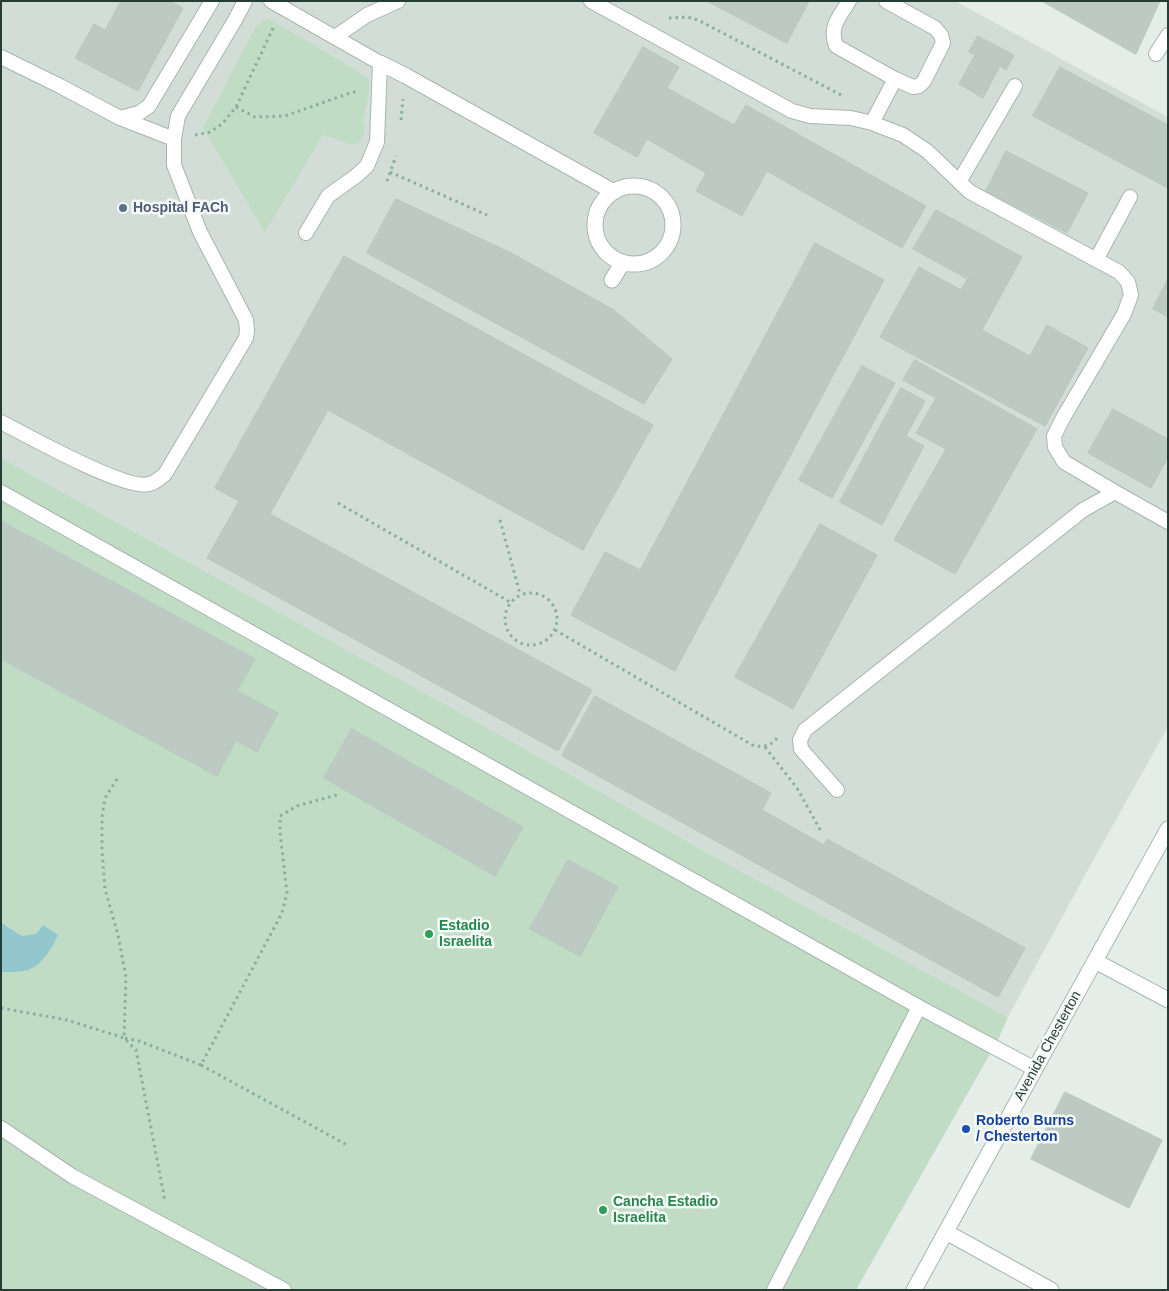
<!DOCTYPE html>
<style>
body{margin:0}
#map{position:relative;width:1169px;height:1291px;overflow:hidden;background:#e5ede9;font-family:Arial,sans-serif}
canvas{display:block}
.frame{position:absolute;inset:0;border:2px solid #253d35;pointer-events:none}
</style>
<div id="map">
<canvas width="1169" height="1291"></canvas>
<div class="frame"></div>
</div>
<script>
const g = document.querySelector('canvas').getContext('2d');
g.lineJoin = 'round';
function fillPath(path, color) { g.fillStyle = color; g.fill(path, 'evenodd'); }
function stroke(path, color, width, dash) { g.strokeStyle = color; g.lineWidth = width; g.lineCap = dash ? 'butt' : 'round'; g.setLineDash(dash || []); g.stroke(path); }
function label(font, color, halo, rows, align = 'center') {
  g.font = font + ' Arial,sans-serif'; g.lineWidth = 5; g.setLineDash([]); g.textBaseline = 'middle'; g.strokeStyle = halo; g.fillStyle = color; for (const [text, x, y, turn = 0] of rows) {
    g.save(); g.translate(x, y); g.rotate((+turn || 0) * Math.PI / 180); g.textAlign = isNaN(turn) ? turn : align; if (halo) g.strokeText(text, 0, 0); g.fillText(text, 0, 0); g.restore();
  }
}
fillPath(new Path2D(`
 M1,1H955L1168,117V727L1085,875L1008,1017L704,851L506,738L1,458Z`), '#d3ddd7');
fillPath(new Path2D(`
 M268,18L367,77L370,85L363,121L365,133L358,144H348L323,135L265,232L203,128L256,26Z
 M1,458L506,738L704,851L1008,1017L999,1038L856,1290H1Z`), '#c0dcc5');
fillPath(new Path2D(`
 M1,922L9,928L22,936L36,934L43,925L58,935C51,950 41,968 24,971C18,972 10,972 4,972L1,971Z`), '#92c8cd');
const building = new Path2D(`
 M121,1H170L183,8L138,91L75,58L94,24L105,30Z
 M707,1H809L787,43Z
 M1042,1H1160L1136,54Z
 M978,36L1014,55L1006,70L1000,66L983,98L959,84L975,55L969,52Z
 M643,47L679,67L667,88L734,125L746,105L926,206L902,248L767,171L742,216L696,191L706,173L647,139L637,157L594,133Z
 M1060,67L1168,125V188L1033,116Z
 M1006,151L1088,193L1067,233L986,191Z
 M396,199L511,253L614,310L672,359L644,404L367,253Z
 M936,210L988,238L966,278L913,249Z
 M989,239L1022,257L982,330L1030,356L1047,325L1088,348L1045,426L880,337L919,267L961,290Z
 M815,243L884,280L675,671L571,615L605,552L640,570Z
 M344,256L653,425L583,550L328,410L270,514L592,690L558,751L207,558L239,501L215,488Z
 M1168,279V317L1153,309Z
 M915,360L1037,429L955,574L894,540L946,449L916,433L936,398L903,380Z
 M862,366L895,383L832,498L799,480Z
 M901,388L925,401L906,436L924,446L882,525L840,502Z
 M1113,409L1168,439V457L1151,488L1088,453Z
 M1,521L255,659L237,691L278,713L257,752L236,740L217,776L1,659Z
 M820,524L877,555L793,709L735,677Z
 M595,696L771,793L762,810L824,845L827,839L1025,948L998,997L562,756Z
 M352,729L523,827L495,876L324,778Z
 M568,860L618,887L580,956L530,929Z
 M1065,1092L1162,1140L1129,1208L1031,1159Z`);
fillPath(building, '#bdcac4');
stroke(building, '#b8c6bf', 1);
const lane = new Path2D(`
 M271,1L380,63L377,142L367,166L356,176L328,196L306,233
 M591,1L792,111L810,116L851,118L872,123L903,135L927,151L970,192L1119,272L1128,282L1131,295L1124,314L1063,418L1054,436L1055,447L1064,462L1115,492
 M849,1C839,18 829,26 836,46L895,79L913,87L919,86L924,81L943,43L941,35L935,28L886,1
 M335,37L367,15L398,1
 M1156,54L1168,35
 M1,57L60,86L120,118L174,139
 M120,118L139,113L149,106L212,1
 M872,123L895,79
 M959,182L1015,86
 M1096,260L1130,197
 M1,422C26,435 126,491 149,484C155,483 160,478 165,474L246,338L247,331L246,320L200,232L174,165V139L178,116L235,20L245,1
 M1,492L919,1007L1035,1069
 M837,790L801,749L800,740L805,730L1083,510L1115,492L1168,522
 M1,1128L72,1176L284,1290
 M774,1290L919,1007`);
const street = new Path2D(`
 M380,63L406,76L614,192
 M595 225a39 39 0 1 1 78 0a39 39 0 1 1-78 0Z
 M612,280L623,262
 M1095,961L1168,1000
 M946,1232L1051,1290`);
const secondary = new Path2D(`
 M914,1290L1035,1069L1168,829`);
stroke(lane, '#a8b5af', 16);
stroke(street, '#a8b5af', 17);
stroke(secondary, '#a4b8af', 17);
stroke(new Path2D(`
 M669,18L687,17L698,20L841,95
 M236,107L255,117L285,116L350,93L358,91
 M401,120L403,99
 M195,135L210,132L222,124L236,107L274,26
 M390,172L487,215
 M387,181L396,156
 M338,503L510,602
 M500,520L520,594
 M505 619a26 26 0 1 1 52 0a26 26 0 1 1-52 0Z
 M555,630L754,746C765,747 771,746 778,737
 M765,747L797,788L822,833
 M117,779L105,798L102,817V851L105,889L118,935L126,977L124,1038L139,1041L201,1065L282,913L287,893L280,832V816L297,806L340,794
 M1,1008L67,1020L124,1038L136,1050L165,1201
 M201,1065L347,1145`), '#88ae9f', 3, [2.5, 4]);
stroke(lane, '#fff', 14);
stroke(street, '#fff', 15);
stroke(secondary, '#fff', 15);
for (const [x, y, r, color] of [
 [123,208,5,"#5c6f8a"],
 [429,934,5,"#2e9e5b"],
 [966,1129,5,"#1a4fb4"],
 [603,1210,5,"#2e9e5b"]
]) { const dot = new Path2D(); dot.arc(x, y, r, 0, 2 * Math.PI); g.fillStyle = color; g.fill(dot); stroke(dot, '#f5f9f7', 2); }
label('bold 14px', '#4e5e75', '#f5f9f7', [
 ["Hospital FACh",133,208]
], 'left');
label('bold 14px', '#27864d', '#f5f9f7', [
 ["Estadio",439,926],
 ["Israelita",439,942],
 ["Cancha Estadio",613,1202],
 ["Israelita",613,1218]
], 'left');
label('14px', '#253d35', '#f5f9f7', [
 ["Avenida Chesterton",1048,1046,-61]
]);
label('bold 14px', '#164399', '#f5f9f7', [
 ["Roberto Burns",976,1121],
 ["/ Chesterton",976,1137]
], 'left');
</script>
